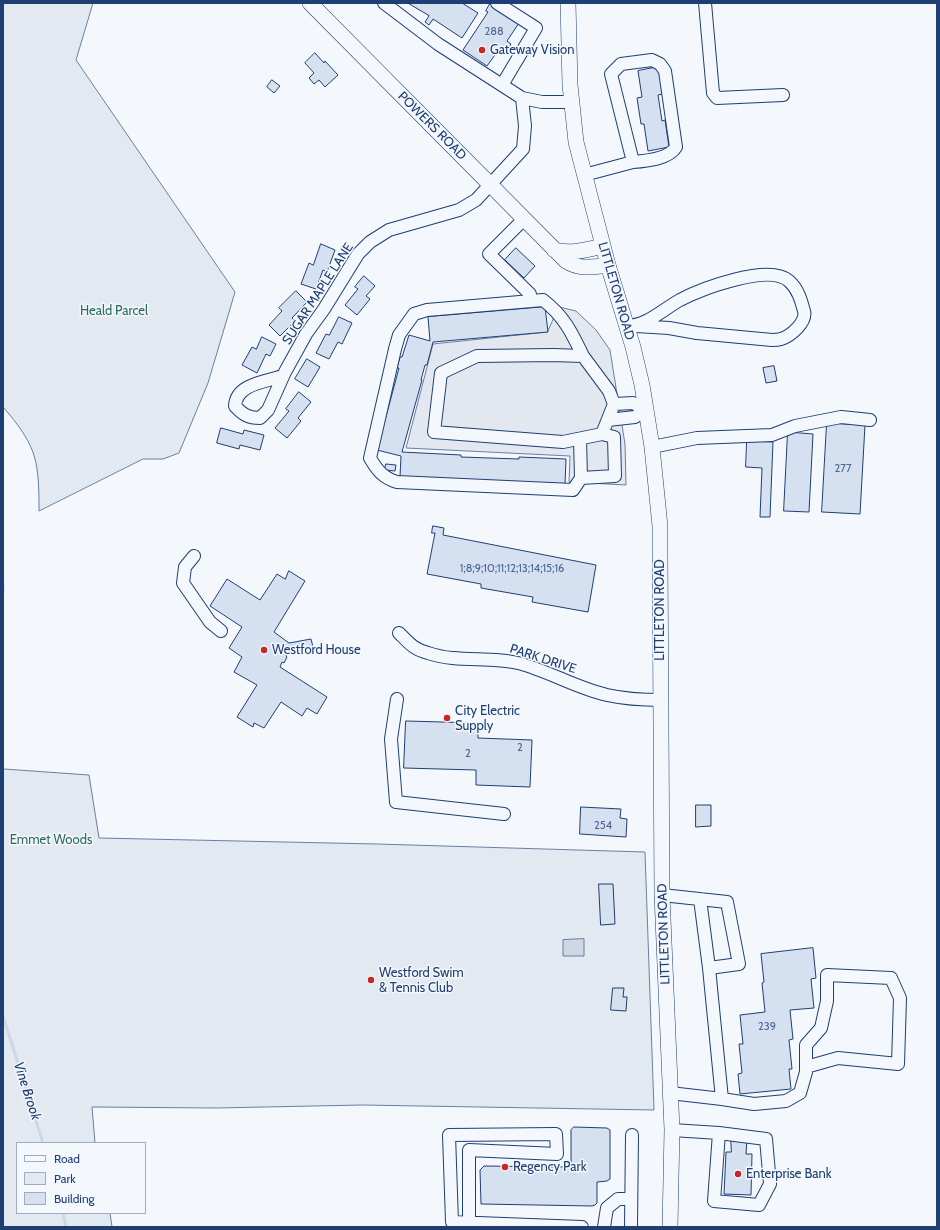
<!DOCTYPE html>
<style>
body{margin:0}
#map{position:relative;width:940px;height:1230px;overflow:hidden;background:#f4f7fb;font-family:Cabin,sans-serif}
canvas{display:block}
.frame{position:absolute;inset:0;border:4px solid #1d3f73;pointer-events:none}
.legend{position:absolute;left:16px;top:1142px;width:130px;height:72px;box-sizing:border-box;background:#f4f7fb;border:1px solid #9eadc5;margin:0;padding:5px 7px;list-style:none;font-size:12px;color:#1d3f73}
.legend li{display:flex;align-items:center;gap:8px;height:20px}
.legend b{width:20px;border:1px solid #9eadc5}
</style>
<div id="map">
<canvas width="940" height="1230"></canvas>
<div class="frame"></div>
<ul class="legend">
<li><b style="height:5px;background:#f4f7fb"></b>Road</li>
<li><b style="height:11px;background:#e3e9f0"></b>Park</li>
<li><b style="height:11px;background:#d5e0f0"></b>Building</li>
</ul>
</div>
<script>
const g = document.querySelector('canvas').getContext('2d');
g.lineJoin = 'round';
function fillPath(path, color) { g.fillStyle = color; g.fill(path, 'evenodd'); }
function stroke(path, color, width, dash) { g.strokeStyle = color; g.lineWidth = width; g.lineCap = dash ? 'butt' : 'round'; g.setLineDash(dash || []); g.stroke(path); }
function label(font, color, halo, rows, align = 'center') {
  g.font = font + ' Cabin,sans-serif'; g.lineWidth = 3; g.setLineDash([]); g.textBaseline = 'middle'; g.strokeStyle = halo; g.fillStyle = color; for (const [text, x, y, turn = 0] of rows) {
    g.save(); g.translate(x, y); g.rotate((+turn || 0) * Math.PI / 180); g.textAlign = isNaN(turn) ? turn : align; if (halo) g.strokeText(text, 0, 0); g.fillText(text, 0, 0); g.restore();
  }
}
const green = new Path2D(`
 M3,3H93L76,60L235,292L208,383L179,453L163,459H143L39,511C39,495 39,479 36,463C32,442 17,423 3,407Z
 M4,769L89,775L99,838L377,844L645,852L654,1110L362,1105L216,1108L92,1107L95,1143H17V1213H110L112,1227H3V770Z`);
fillPath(green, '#e3e9f0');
stroke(green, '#687fa3', 1);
const parking = new Path2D(`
 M559,307L576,311L596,330L610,350L625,444L626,485L569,482L570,456L406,448L433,344L547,332Z`);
fillPath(parking, '#e3e8f0');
stroke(parking, '#687fa3', 1);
const water = new Path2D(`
 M584,939V956H563V940Z`);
fillPath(water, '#cfd7e4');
stroke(water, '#687fa3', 1);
stroke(new Path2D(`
 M3,585V589
 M3,1016L43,1143
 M63,1213L66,1227`), '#cfd7e4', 3);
const building = new Path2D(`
 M408,3H462L478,13L462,38L433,19L429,25L425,22L429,16Z
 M490,4L519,23L507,41L511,44L506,52L500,48L487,66L463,50L488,12L486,11Z
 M315,53L324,63L325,61L338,75L325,87L319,80L314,84L309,78L314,73L305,63Z
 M658,67L663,94L658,95L662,121L665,120L669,147L648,151L644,124H641L637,98L642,97L638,71Z
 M272,80L280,86L274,93L267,87Z
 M321,244L335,250L327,272L323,270L316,289L301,284L309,263L313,265Z
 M516,248L535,266L524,278L505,260Z
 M364,276L375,286L366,296L370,299L357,315L345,305L358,289L355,287Z
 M296,291L307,302L292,318L295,321L280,336L269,325L282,311L279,308Z
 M545,307L548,332L433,342L427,365H425L421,380H422L402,452L461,455V457L519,459V457L566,459L565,484L400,477L401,456L377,450L399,368H397L400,357H402L409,335L430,341L428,317Z
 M339,317L352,323L342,344L338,342L329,359L316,353L326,334L329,335Z
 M262,337L276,344L270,356L266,354L257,373L242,365L252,347L256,349Z
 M307,359L320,367L308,387L295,379Z
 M774,366L777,381L766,383L763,368Z
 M299,392L311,402L298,418L301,421L287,438L275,428L289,411L286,409Z
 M827,423L865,425L860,514L822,512Z
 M221,428L243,434L244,430L264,435L260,450L240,445L239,449L217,443Z
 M788,432L813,434L809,512L784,511Z
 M747,441L773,442L770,517H760L762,468L746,467Z
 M386,464L396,465L395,471L385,470Z
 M433,526L444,528L443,535L596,565L588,612L532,602L533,597L481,588V584L427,574L435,533H432Z
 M289,571L305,581L274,632L289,643L311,639L313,647L289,651L286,656L287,657L284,663L282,662L280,667L327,697L317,714L307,708L302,716L281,702L264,728L254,723L253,727L237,717L257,685L234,672L242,657L229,648L242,627L210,606L227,579L260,600L277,574L285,579Z
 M406,721L478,723V738L532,740L530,787L476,785V770L404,768Z
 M696,805H711V826L696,827Z
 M581,807L621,809L620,818L627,819L626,837L580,834Z
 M599,884H613L615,924L601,925Z
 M813,948L816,978L811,979L814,1008L790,1010L793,1039L789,1040L792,1069H789L791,1089L740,1094L738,1074L742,1073L739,1044H743L740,1015L765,1012L762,983L764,982L761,954Z
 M613,988H624L623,997H627L626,1011L611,1010Z
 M574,1127L607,1128L610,1130V1179L607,1181L597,1182V1203L595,1205L592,1206L481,1204L480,1170L484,1166L571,1167V1130Z
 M731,1138L747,1139L746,1154H752L751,1195L724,1194L726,1152H731Z`);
fillPath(building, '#d5e0f0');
stroke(building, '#1d3f73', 1);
const minor = new Path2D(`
 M384,3L438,44L522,98L542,102H571
 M497,3L536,28L502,85
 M705,3L713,93L717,98L783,95
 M584,175L633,162L611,74L621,64L652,60L660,64L665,71L676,147C669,159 646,161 633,162
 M524,219L489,254L530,294
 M626,326C647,326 662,310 680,300C701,289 769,263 789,281C798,289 801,300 804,311C807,322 791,336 781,339C778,340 775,340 772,340L697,333L669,328L636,326
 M553,355L583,356L609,391L614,404L602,434L563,442L434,432L441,373L477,356Z
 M283,376C265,382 236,384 235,406C243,415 249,418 260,418L268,410L285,372L306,334L324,309L358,254L370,242L389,230L459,210L476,200L523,149L525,126L522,98
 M608,420L635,417L646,409L633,403L614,404
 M580,439L581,478L615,476L614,437L602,434
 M652,447L697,438L772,435L795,426L841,417L870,420
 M581,478L573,490L397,482C383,478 377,470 370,458L395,349L399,335L414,314L427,310L543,300C564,316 572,333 583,356
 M194,556L185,567L183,583L210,622L221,631
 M399,633C409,643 413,649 428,653C457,663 489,656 518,663C549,671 576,688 607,695C625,699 643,700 661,700
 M397,699L391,739L396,802L504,814
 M662,895L727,902L739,964L709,968L700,899
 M670,1093L722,1099L709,968
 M722,1099L754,1104L786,1101L800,1093L806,1072V1045L821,1028L827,1001V975L891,978L900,998L898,1064L838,1058L806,1067
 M672,1130L719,1133L766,1139L770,1184L759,1205L714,1201L719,1133
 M469,1223V1150L557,1154L556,1134L449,1135L452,1222L582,1227
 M604,1227L607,1208L618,1199H631
 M631,1227L632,1135`);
const major = new Path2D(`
 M310,3L566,261C580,270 593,267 608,265
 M568,3L570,85L576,142L608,265L633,347L642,385L652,447L660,526V553L662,895L672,1130L670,1227
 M554,250C570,254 586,250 603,246`);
stroke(minor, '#1d3f73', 14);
stroke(major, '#1d3f73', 16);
stroke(minor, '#f4f7fb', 12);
stroke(major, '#f4f7fb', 15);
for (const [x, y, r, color] of [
 [482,50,4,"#c62828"],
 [264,650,4,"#c62828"],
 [447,718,4,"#c62828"],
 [371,980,4,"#c62828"],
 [505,1167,4,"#c62828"],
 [738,1174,4,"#c62828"]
]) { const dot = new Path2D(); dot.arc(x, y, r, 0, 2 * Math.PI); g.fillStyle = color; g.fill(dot); stroke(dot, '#f4f7fb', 1.5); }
label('11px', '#4b6792', null, [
 ["288",494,32],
 ["277",843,469],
 ["1;8;9;10;11;12;13;14;15;16",512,569],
 ["2",520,748],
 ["2",468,754],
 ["254",603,826],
 ["239",767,1027]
]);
label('13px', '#1d3f73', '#f4f7fb', [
 ["Gateway Vision",490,50],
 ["Westford House",272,650],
 ["City Electric",455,711],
 ["Supply",455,726],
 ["Westford Swim",379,973],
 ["& Tennis Club",379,988],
 ["Regency Park",513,1167],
 ["Enterprise Bank",746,1174]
], 'left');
label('13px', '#1d3f73', '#f4f7fb', [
 ["POWERS ROAD",432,126,45],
 ["LITTLETON ROAD",616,291,74],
 ["SUGAR MAPLE LANE",318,294,-57],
 ["LITTLETON ROAD",660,610,-90],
 ["PARK DRIVE",543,659,18],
 ["LITTLETON ROAD",664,934,-92]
]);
label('13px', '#2c6c60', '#f4f7fb', [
 ["Heald Parcel",114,311],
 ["Emmet Woods",51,840]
]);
label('italic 14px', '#1d3f73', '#f4f7fb', [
 ["Vine Brook",27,1091,72]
]);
</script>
